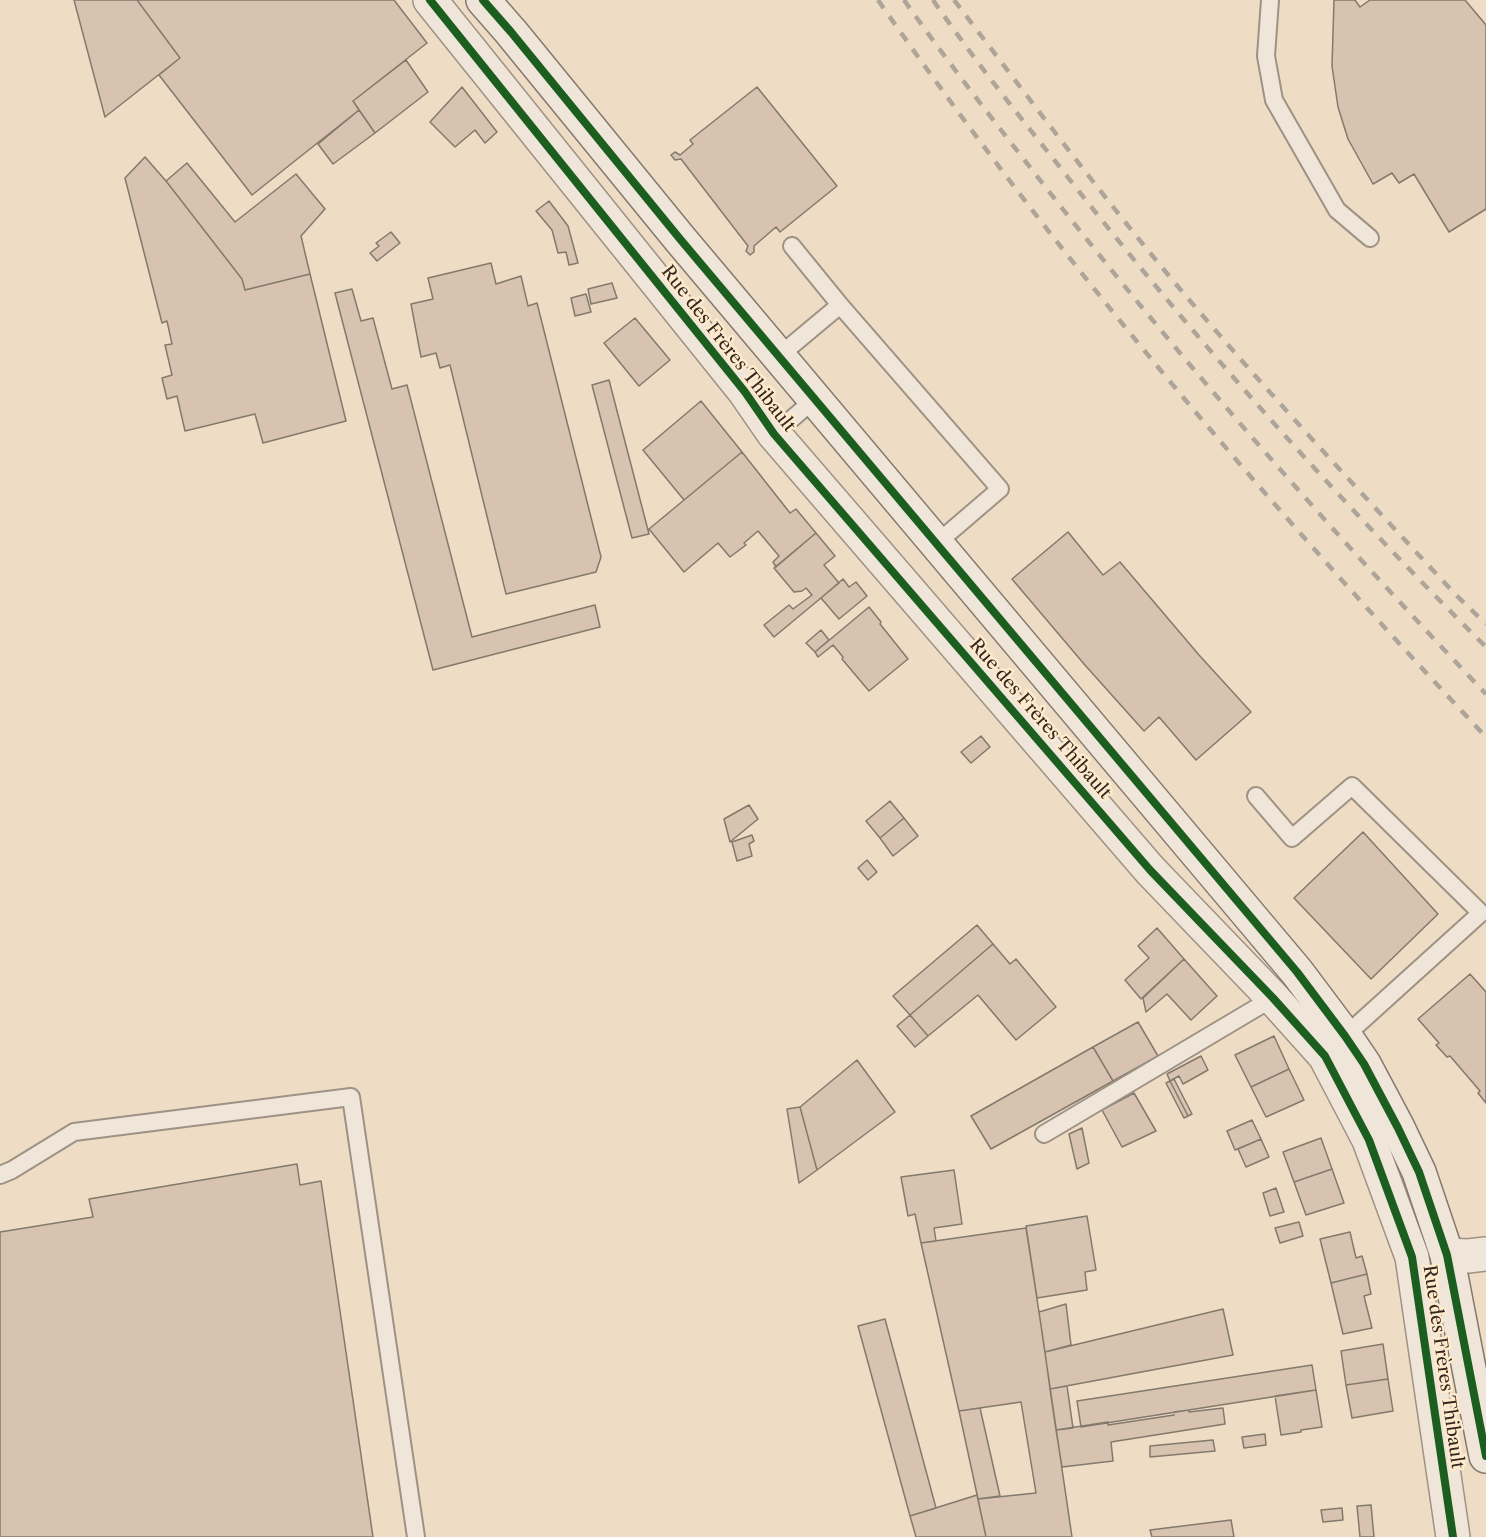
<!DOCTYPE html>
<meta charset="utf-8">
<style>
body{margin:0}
canvas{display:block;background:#eedcc4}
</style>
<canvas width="1486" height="1537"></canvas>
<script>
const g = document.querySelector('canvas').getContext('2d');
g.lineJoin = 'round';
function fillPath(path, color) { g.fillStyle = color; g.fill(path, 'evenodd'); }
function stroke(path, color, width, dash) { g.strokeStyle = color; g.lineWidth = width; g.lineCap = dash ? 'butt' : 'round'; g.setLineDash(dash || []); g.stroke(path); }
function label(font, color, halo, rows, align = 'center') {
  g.font = font + ' "Libre Caslon Text",serif'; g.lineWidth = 5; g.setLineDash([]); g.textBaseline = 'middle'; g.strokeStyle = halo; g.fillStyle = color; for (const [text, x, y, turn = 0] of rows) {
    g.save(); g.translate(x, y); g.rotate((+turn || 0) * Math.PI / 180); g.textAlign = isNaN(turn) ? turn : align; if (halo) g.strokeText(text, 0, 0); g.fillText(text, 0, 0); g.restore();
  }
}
const building = new Path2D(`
 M74,0H137L180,58L105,117Z
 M137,0H394L427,43L353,101L359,110L252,195L159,75L180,58Z
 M1334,0H1355L1360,7L1370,0H1465L1486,25V209L1449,232L1414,174L1399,183L1392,173L1373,184L1348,139L1338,107L1332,66Z
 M406,60L428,92L375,133L353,101Z
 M462,87L497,132L485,143L475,130L455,147L430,122Z
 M757,87L837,186L780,232L776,227L754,246V252L750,255L746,251L748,246L681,159L675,160L671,155L675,152L680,155L693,144L690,140Z
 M359,110L375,133L333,164L318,144Z
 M145,157L166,181L242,279L245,290L310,274L346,421L263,443L255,414L185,431L177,396L167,399L162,378L172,375L165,345L172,344L167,321L162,323L125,178Z
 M187,163L235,222L296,174L325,209L301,236L310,274L245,290L242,279L166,181Z
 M549,201L568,226L578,263L569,265L566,252L558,253L552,230L536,211Z
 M391,232L400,243L377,261L370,253L379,246L376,243Z
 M491,263L496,284L521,276L528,306L537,303L601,557L596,572L506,594L450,365L440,368L436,353L421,357L411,304L433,299L428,278Z
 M612,283L617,298L591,304L588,289Z
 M352,289L361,321L373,318L392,389L407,385L472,637L595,605L600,627L433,670L335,293Z
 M586,294L591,312L575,316L571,298Z
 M635,318L670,360L639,386L604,343Z
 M609,380L649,534L632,538L592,385Z
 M701,401L742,452L684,500L643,450Z
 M742,452L790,513L796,509L816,533L776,567L773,562L779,556L758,531L744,543L746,545L730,557L718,543L684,572L649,529Z
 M1068,532L1103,575L1120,562L1199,655L1251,712L1196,760L1159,717L1144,731L1084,664L1012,579Z
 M816,533L835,556L824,565L839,583L774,637L764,625L789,605L793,609L812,595L806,588L802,591L794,592L774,568Z
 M843,579L849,587L856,582L867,596L839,619L821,598Z
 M869,607L881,622L880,624L908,659L869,691L842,659L843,657L833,645L818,657L815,652Z
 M821,630L829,640L815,652L806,643Z
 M981,736L990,747L971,763L961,752Z
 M890,801L904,818L880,838L866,821Z
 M749,805L758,819L730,842L724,819Z
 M904,818L918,836L893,856L880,838Z
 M1363,832L1438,914L1371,979L1294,898Z
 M752,835L754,841L749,844L752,856L737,861L732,842Z
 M867,860L877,872L868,880L858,868Z
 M977,925L993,944L910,1015L893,996Z
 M1157,928L1184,959L1141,999L1125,980L1149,958L1138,946Z
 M993,944L1010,964L1016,959L1056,1007L1016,1040L978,995L928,1036L910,1015Z
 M1184,959L1217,996L1191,1020L1167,994L1146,1012L1143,998Z
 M1470,974L1486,992V1103L1478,1093L1480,1091L1450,1056L1447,1057L1436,1045L1439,1043L1418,1019Z
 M910,1015L928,1036L915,1047L897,1026Z
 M1138,1022L1158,1056L1113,1081L1093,1047Z
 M1274,1036L1289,1069L1251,1087L1235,1055Z
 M1093,1047L1113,1081L991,1149L971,1116Z
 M1201,1056L1208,1070L1183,1084L1179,1076L1170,1081L1167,1074Z
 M857,1060L895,1112L817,1170L800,1107Z
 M1289,1069L1304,1100L1266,1117L1251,1087Z
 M1174,1079L1192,1114L1188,1116L1170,1081Z
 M1170,1081L1188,1116L1184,1118L1166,1083Z
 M1134,1093L1156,1131L1122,1147L1102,1110Z
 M800,1107L817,1170L799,1183L787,1109Z
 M1252,1120L1261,1139L1235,1150L1227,1131Z
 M1082,1128L1089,1163L1077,1169L1069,1134Z
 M1321,1138L1332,1169L1294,1182L1283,1152Z
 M1261,1139L1269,1157L1246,1167L1238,1149Z
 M297,1164L300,1185L321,1181L373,1537H0V1232L93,1217L89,1199Z
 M1332,1169L1344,1203L1306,1215L1294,1182Z
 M954,1170L962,1224L934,1228L936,1241L921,1243L915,1214L908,1216L901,1177Z
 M1276,1188L1284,1212L1270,1216L1263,1193Z
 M1087,1216L1096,1270L1085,1272L1087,1290L1037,1298L1026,1226Z
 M1299,1222L1303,1236L1280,1243L1275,1228Z
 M1026,1228L1039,1312L1072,1537H986L978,1499L1036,1493L1021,1402L959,1411L921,1243Z
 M1350,1232L1356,1258L1362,1256L1367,1274L1331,1283L1320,1239Z
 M1367,1274L1371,1294L1364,1296L1372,1328L1343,1334L1331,1283Z
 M1066,1304L1071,1345L1045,1352L1039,1312Z
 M1223,1309L1233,1355L1050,1389L1045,1352Z
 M885,1319L936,1508L910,1516L858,1326Z
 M1383,1344L1388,1379L1346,1385L1341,1351Z
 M1312,1365L1316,1390L1081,1427L1077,1401Z
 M1388,1379L1393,1411L1352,1418L1346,1385Z
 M1067,1386L1073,1428L1056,1430L1050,1389Z
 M1316,1390L1322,1427L1301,1430V1432L1281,1435L1275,1396Z
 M980,1408L1000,1496L978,1499L959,1411Z
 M1223,1408L1225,1424L1111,1442L1113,1461L1062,1467L1056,1430L1108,1422V1425L1174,1415V1412L1189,1410V1412Z
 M1265,1434L1266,1445L1244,1448L1242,1437Z
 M1213,1440L1215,1451L1150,1457V1446Z
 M977,1495L986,1537H916L910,1516Z
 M1371,1505L1374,1537H1360L1357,1506Z
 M1342,1508L1343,1520L1323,1522L1321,1510Z
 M1231,1520L1234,1537H1152L1150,1530Z`);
fillPath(building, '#d7c3af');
stroke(building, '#83796d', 1.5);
const lane = new Path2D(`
 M1270,0L1266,56L1274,100L1337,210L1370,238
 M792,246L840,305
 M779,356L840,305L1000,489L937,543
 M774,434L815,399
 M1256,796L1292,838L1352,786L1481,913L1345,1036
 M1044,1134L1273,998
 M0,1175L12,1170L74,1132L351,1097L416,1537`);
const street = new Path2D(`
 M430,0L745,392L774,434L1150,870L1273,998L1325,1056L1369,1140L1412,1257L1453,1537
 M1447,1255L1468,1256L1486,1254`);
const secondary = new Path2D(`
 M483,0L511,32L680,239L1297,972L1345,1036L1364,1064L1398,1128L1419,1172L1447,1255L1486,1456`);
stroke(lane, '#9d9284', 20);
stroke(street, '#9d9284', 36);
stroke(secondary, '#83796d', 36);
stroke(lane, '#efe5d9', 16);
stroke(street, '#efe5d9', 33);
stroke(secondary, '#efe5d9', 33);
stroke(new Path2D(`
 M878,0C1060,262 1268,505 1486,737
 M904,0C945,58 989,115 1033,171C1174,353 1327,527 1486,694
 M933,0C972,57 1016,112 1059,166C1191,335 1334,496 1486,647
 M954,0C1028,97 1101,195 1180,289C1269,394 1362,494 1456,595L1486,624`), '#ada59a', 4.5, [10, 10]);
stroke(new Path2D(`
 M430,0L745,392L774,434L1150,870L1273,998L1325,1056L1369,1140L1412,1257L1453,1537
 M483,0L511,32L680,239L1297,972L1345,1036L1364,1064L1398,1128L1419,1172L1447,1255L1486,1456`), '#1b5e20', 8);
label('18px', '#32281f', '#ffeacd', [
 ["Rue des Frères Thibault",728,349,52],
 ["Rue des Frères Thibault",1040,719,49],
 ["Rue des Frères Thibault",1443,1367,82]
]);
</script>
